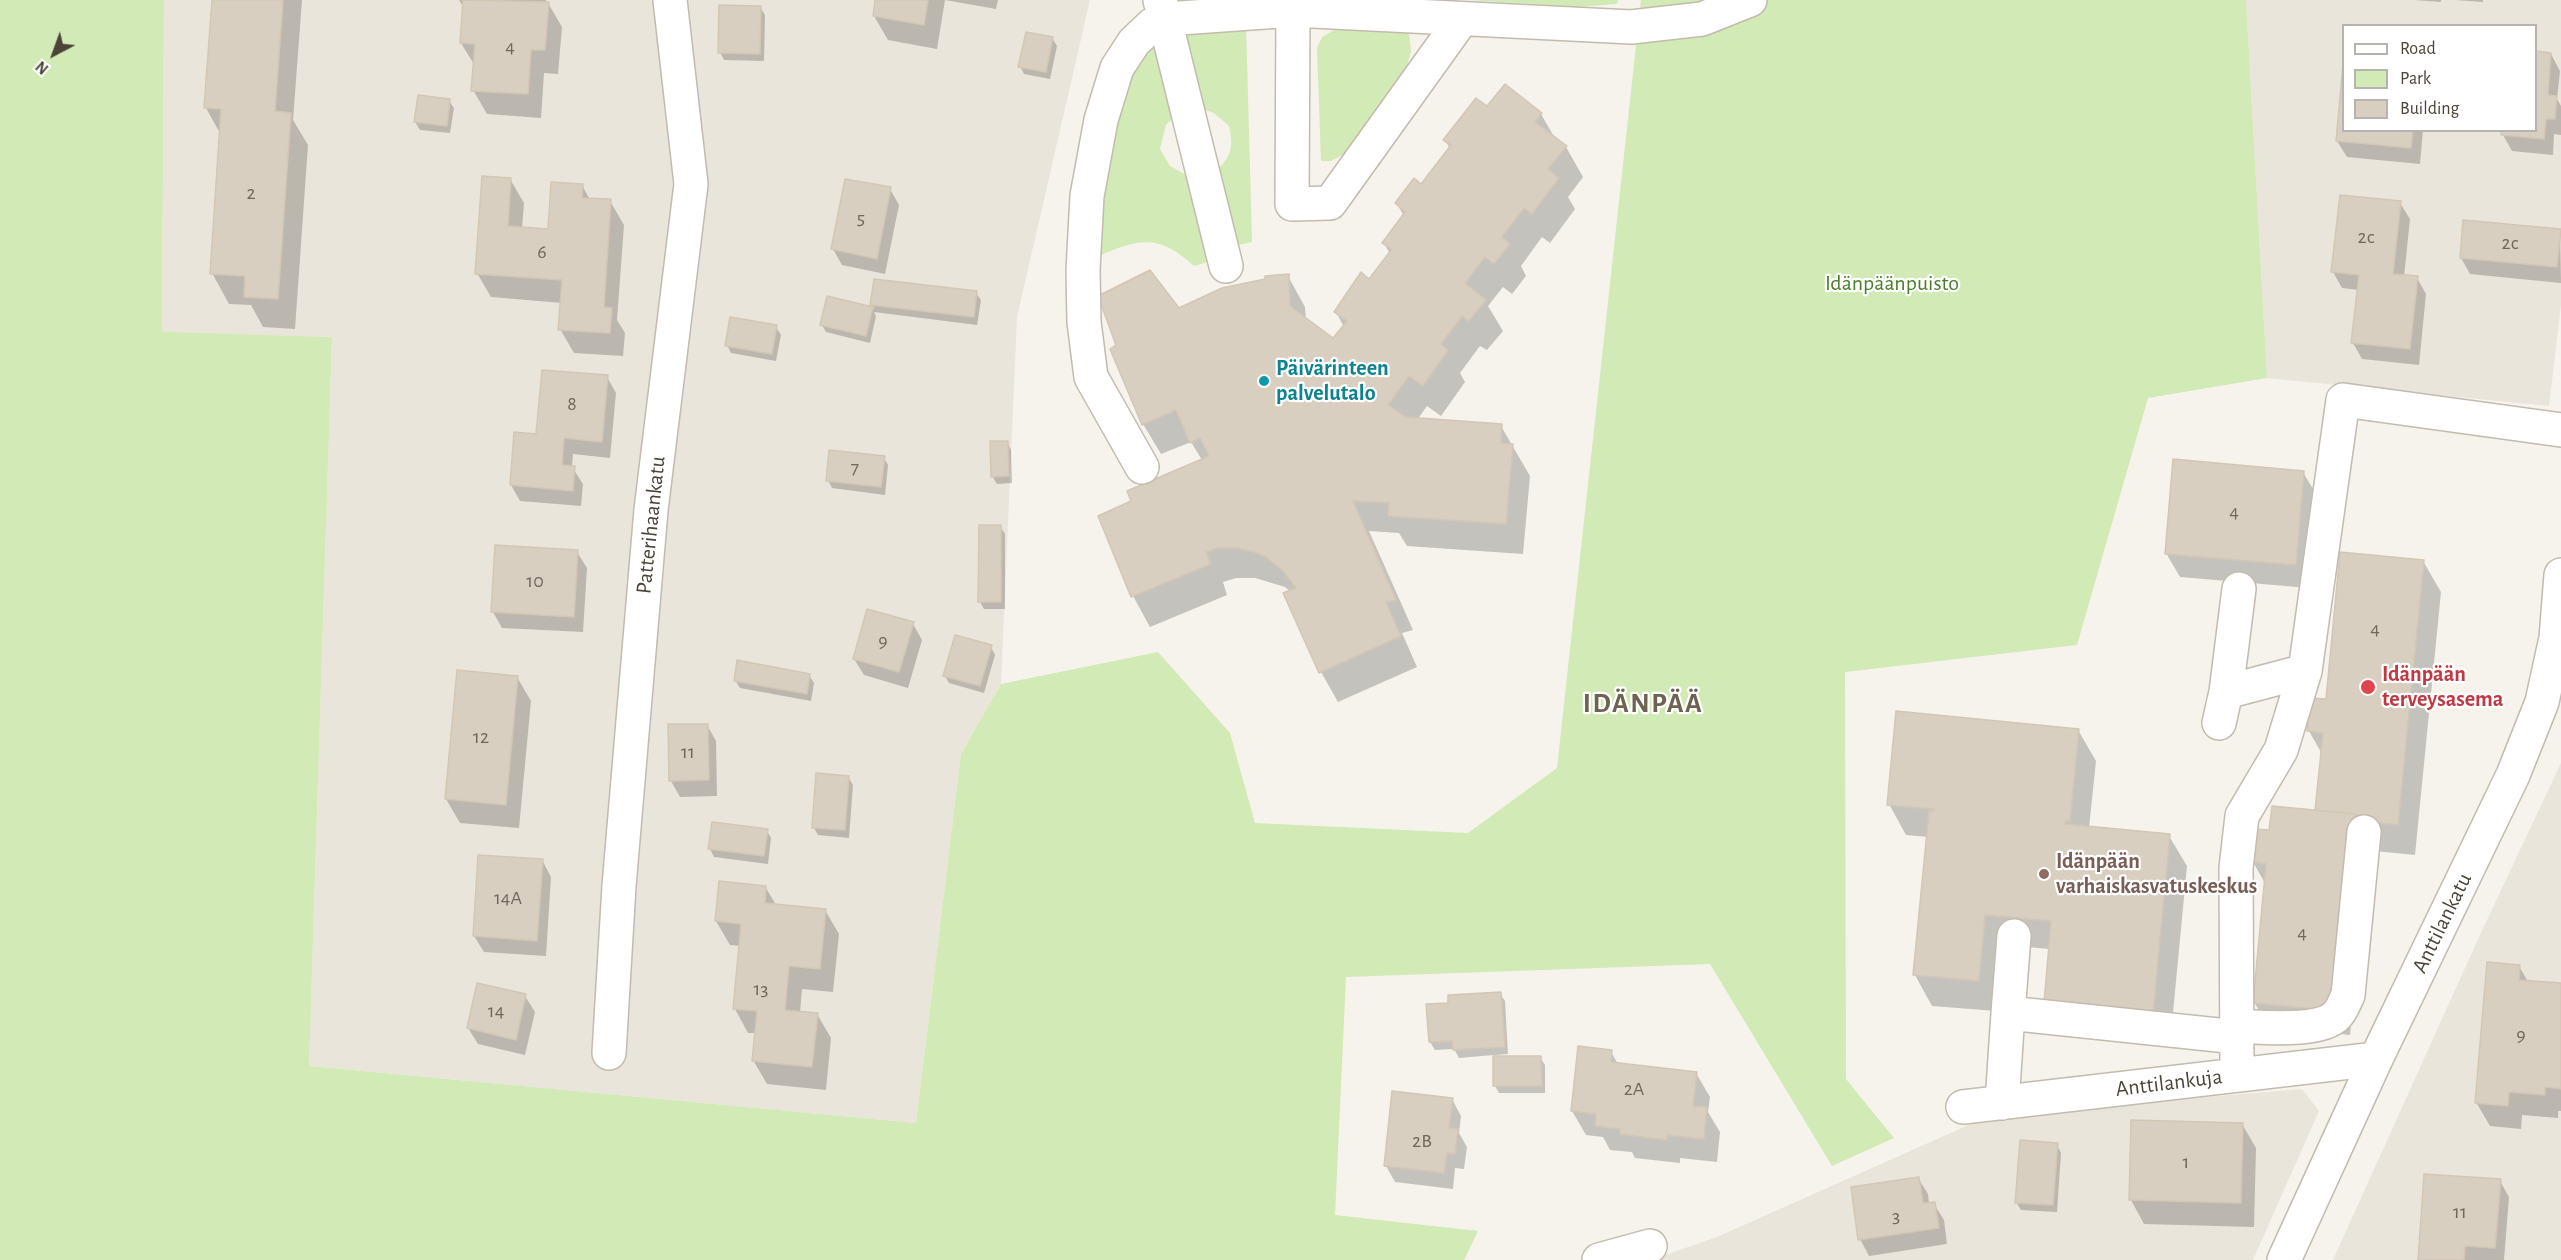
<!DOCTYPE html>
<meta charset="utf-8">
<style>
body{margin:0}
#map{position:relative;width:2561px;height:1260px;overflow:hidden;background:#f6f3ec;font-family:"Alegreya Sans",sans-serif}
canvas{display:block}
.legend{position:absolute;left:2342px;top:24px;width:195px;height:108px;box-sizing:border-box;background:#fff;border:2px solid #b7b4b0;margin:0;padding:8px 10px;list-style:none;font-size:18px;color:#4b4439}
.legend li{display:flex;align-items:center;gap:12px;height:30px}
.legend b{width:30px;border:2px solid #b7b4b0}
.north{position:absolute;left:24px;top:24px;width:60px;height:60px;-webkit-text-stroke:4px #fff;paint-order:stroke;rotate:221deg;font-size:16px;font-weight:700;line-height:24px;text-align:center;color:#4b4439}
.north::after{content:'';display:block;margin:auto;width:21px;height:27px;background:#4b4439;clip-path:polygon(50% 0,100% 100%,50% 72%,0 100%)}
</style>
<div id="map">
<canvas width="2561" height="1260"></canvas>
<ul class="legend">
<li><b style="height:8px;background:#fff"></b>Road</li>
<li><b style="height:16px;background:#d2eab5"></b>Park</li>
<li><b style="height:16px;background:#d8cfc1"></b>Building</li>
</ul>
<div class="north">N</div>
</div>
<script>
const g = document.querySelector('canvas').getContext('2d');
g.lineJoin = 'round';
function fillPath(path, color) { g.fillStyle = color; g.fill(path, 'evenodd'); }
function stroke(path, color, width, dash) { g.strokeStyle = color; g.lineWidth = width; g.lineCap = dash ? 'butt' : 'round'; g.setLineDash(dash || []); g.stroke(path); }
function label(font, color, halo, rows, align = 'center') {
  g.font = font + ' "Alegreya Sans",sans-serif'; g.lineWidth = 4.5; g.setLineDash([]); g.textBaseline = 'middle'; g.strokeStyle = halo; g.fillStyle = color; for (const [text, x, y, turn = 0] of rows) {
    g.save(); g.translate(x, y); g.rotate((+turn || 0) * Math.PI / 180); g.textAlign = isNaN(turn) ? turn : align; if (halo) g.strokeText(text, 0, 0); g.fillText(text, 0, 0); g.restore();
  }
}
fillPath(new Path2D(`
 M164,0H1090L1017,317L1001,684L961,754L916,1123L309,1066L332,337L162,333Z
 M2246,0H2561V305L2549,406L2267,378ZM2344,26H2536V130H2344Z
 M2561,763V1260H2333L2479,937Z
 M2302,1089L2319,1111L2253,1260H1651L1717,1237L1991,1115Z`), '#eae5da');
fillPath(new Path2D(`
 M0,0H164L162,332L332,337L309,1066L916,1123L961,754L1001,684L1158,652L1230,733L1255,823L1468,833L1557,768L1641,0H2246L2267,378L2148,398L2077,645L1845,672L1846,1079L1894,1138L1832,1166L1710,964L1346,977L1335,1215L1478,1231L1464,1260H0Z
 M1469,0H1618L1617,4L1578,7Z
 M1246,23L1252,242L1233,246L1215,172C1231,157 1234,148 1229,126L1214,113L1203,109L1178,29Z
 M1336,29L1409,32L1411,51L1403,80L1353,149L1331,161H1321L1317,48L1322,37Z
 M1153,40L1177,114L1166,125L1160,149L1170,166L1188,176L1211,261L1194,266C1159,234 1139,238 1097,257L1101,188L1129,72Z`), '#d2eab5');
fillPath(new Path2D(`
 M213,0H302L293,120L308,145L295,329L263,327L251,305L229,304L212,273L221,135L206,108Z
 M459,0H546L545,3H548L562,27L558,74L544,73L541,118L487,114L473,90L475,66L461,43L464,8Z
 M877,0H998L996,9L945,0L937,49L888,40L874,16Z
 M2414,0H2441V2Z
 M2455,0H2483V2Z
 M760,7L765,15L764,61L724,60L720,52Z
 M1052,38L1057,46L1050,79L1024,74L1020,66Z
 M2536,53L2551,54L2560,71L2557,99L2561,106V135L2554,134L2553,155L2512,151L2503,135L2536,130Z
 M449,101L454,108L450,133L420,130L415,122Z
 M1487,108L1541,114L1556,140L1566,147L1583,177L1568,197L1575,209L1550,243L1542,237L1521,266L1526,276L1512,294L1503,287L1488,306L1503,331L1487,350L1480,346L1460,373L1465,382L1441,416L1427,406L1417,420L1501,426L1530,476L1523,554L1407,546L1399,533L1369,531L1413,630L1402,633L1417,667L1338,702L1321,672L1291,592L1285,587L1255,578H1236L1223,582L1227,595L1150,627L1133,596L1100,517L1132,502L1202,460L1191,442L1161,454L1143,424L1178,310L1288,276L1305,307L1306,320L1333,341L1344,327L1336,312L1369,281L1390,254L1384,243L1404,216L1397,204L1422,186L1450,149L1445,140Z
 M2344,130H2423L2420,164L2347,157L2337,141Z
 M510,179L524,203L522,229L549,231L582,185L590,200L610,201L624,225L617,320L625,333L623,356L574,353L560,329L562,303L491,297L477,273Z
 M890,189L899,205L885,274L842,265L833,249Z
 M2400,203L2410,219L2404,277L2417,278L2426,294L2419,365L2362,359L2353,343L2359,290L2342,288L2333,272Z
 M2560,230L2561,283L2470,274L2461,258Z
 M976,293L981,300L977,325L874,312L876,316L870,343L826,332L822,325L828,298L874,309L872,305Z
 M776,327L781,335L776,361L731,353L727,345Z
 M607,377L616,393L610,458L573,454L572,467L583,484L581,506L520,501L511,485L538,436Z
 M1007,442L1011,450L1012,483L997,484L992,476Z
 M884,458L888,465L885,495L832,488L828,480Z
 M2303,472L2317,496L2309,588L2180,577L2166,553Z
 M1000,526L1005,534V609H984L980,602Z
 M577,552L587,568L583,632L502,628L493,612Z
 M2423,561L2441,592L2415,855L2375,851L2368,844L2350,1035L2268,1026L2254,1002L2266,885L2253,862L2271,832L2318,812L2322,754L2309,731L2327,701Z
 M913,624L922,640L908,688L864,675L854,659Z
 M991,647L995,655L984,693L949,683L945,676Z
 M809,675L814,683L811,701L740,688L735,680Z
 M517,677L531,701L519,828L460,823L446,799Z
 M707,725L716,741L717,796L680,797L671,781Z
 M2078,730L2096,761L2089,828L2169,836L2187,866L2170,1044L2050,949L2002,945L1996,1011L1932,1006L1915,975L1928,837L1906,835L1889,804Z
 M848,777L853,785L849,838L818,835L814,828Z
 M767,831L771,838L768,864L714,857L710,849Z
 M542,860L551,877L546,956L484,952L474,936Z
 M766,888L776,905L825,910L839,934L833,992L802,989L800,1013L817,1014L831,1038L826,1090L767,1084L753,1060L756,1033H748L735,1009L741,946L730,945L716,921Z
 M2519,966L2528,982L2561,985V1111H2558V1118L2522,1115L2521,1129L2490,1126L2476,1102Z
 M1500,994L1505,1001L1508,1054L1495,1055V1058L1540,1057L1545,1065V1093H1499L1495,1086L1494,1055L1459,1058L1454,1049L1435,1050L1430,1042L1428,1006L1449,1004Z
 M525,996L535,1012L525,1055L478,1044L468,1028Z
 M1611,1052L1618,1064L1696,1073L1710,1097L1708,1112L1720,1132L1717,1162L1680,1158V1163L1635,1158L1632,1152L1610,1150L1603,1137L1586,1135L1572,1111Z
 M1452,1099L1461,1116L1459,1133L1467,1147L1464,1169L1455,1168L1453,1189L1395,1182L1386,1166Z
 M2242,1124L2256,1148L2254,1227L2144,1224L2131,1200Z
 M2057,1145L2061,1153L2057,1212L2021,1210L2016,1202Z
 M1918,1178L1928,1194L1929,1204H1934L1944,1220L1947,1244L1869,1256L1860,1239Z
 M2500,1181L2509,1197L2504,1260H2419Z`), '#0003');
const building = new Path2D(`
 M212,0H283L275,111L291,113L278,299L244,297L245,276L210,274L221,109L204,108Z
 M463,0L549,2L545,50H531L528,94L471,91L475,44L460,43Z
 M875,0H928L924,25L873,16Z
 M719,5L761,6L760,54L718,53Z
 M1026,32L1053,37L1046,72L1018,67Z
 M2536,51L2551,53L2548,95L2557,96L2555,119H2546L2544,139L2501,135V130H2536Z
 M2344,54V130H2413L2411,148L2336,141Z
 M1505,84L1542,113L1535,122L1567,146L1548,169L1559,178L1532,214L1524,208L1502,237L1510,244L1494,264L1485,257L1465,283L1486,300L1469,321L1462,316L1441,344L1448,350L1423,386L1409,376L1388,405L1406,417L1502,424L1501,443L1513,444L1506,524L1388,516L1389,503L1353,501L1396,600L1386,602L1401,636L1319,673L1283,593L1296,588L1283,571L1266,557L1251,551L1236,548H1218L1206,552L1211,564L1131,597L1098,516L1131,501L1127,491L1209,456L1200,438L1190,443L1176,410L1142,425L1110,349L1116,345L1098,296L1150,270L1179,308L1222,288L1265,279V276L1289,274L1290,306L1333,338L1347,321L1334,312L1361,272L1369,279L1392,249L1382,243L1405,212L1395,203L1414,178L1421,184L1451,145L1443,140L1476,98L1487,106Z
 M418,95L450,99L447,126L414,122Z
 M482,176L511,178L508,226L548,229L551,182L583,184L582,198L611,199L604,307L612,308L610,333L558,330L562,280L475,274Z
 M845,179L891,187L877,259L831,249Z
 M2340,195L2401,201L2393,274L2418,276L2410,349L2351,343L2359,275L2331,272Z
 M2463,220L2561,229L2557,267L2460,258Z
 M874,279L977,291L974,317L870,305Z
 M827,296L873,307L866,336L820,325Z
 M730,317L777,325L772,354L725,346Z
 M542,370L608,375L602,442L564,438L562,465L575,466L573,491L510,485L514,432L536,434Z
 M990,441H1008L1009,476L991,477Z
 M829,450L885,456L881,487L826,481Z
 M2173,459L2304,471L2296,565L2165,554Z
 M979,525H1001V602H978Z
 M495,545L578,550L574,617L491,612Z
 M2340,552L2424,560L2398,825L2355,820L2356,814L2315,810L2323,733L2307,731L2310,698L2326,699Z
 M867,609L914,622L899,672L853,659Z
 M955,635L992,645L980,686L943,676Z
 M737,660L810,674L807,694L734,681Z
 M457,670L518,676L506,805L445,799Z
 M1896,711L2079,729L2070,821H2066L2065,824L2170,834L2153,1014L2044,1003L2051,921L1985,915L1979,981L1913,975L1929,811H1934V809L1887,805Z
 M668,724H708L709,780L669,781Z
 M816,773L849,776L845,830L812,828Z
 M2272,806L2356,814L2337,1011L2253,1003L2266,864L2251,862L2254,829L2269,830Z
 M712,822L768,829L764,856L708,849Z
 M478,855L543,859L537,941L473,936Z
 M719,881L766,886L765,903L826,909L820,969L789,966L785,1010L818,1013L812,1067L752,1061L757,1011L733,1009L741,924L715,921Z
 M2487,962L2520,965L2519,980L2561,983V1089L2545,1087V1095L2509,1092L2508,1106L2475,1103Z
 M477,983L526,994L516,1040L467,1028Z
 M1501,992L1505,1047L1453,1050L1452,1041L1429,1042L1426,1004L1448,1003V995Z
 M1578,1046L1612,1050L1611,1062L1697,1072L1693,1106L1707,1107L1704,1139L1667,1135V1140L1620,1134V1129L1595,1126L1596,1114L1571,1111Z
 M1493,1056H1541L1542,1086H1493Z
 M1392,1091L1453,1098L1449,1128L1458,1129L1455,1154L1447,1153L1444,1173L1384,1166Z
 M2131,1120L2243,1123L2241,1203L2129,1200Z
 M2020,1140L2058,1143L2053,1205L2015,1203Z
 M2424,1174L2501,1179L2495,1248L2465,1246L2464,1260H2418Z
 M1919,1177L1923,1203L1935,1202L1939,1228L1858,1240L1851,1187Z`);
fillPath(building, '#d8cfc1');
stroke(building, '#d3c7b4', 1.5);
const minor = new Path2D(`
 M1160,0L1226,266
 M1293,10L1292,204L1330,203L1462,19
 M1142,467L1091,377L1084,322L1083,270L1087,196L1101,120L1117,68L1134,42L1152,25L1166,19L1293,10L1631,27L1702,19L1750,0
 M2226,692L2305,671
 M2219,723L2226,692L2239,589
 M2008,1013L2014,936
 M2237,1026C2259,1027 2321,1033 2337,1015C2342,1010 2345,1001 2348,995L2364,832
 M609,1053L619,886L651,510L691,184L670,0
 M2237,1075L2236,868L2242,816L2281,750L2305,671L2343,400L2561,430
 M2002,1103L2008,1013L2237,1037
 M1963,1107L2376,1059
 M1599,1260L1650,1246
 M2284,1260L2376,1059L2513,775L2542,702L2556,638L2561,575`);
stroke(minor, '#c2bbae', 36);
stroke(minor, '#fff', 33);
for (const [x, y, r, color] of [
 [1264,381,6,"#0f9aa8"],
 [2368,687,8,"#e0444e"],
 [2044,874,6,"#8d6e63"]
]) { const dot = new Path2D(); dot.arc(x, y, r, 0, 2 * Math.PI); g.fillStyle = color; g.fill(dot); stroke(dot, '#fff', 2); }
label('20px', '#6e675b', null, [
 ["4",510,47],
 ["2",251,193],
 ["5",861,218],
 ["2c",2366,237],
 ["2c",2510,243],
 ["6",542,252],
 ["8",572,404],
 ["7",855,468],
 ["4",2234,512],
 ["10",535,581],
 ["4",2375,629],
 ["9",883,641],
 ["12",481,737],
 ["11",688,752],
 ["14A",508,898],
 ["4",2302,933],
 ["13",761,989],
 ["14",496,1011],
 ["9",2521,1035],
 ["2A",1634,1089],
 ["2B",1422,1141],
 ["1",2186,1162],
 ["11",2460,1212],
 ["3",1896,1216]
]);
label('22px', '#4a7f2a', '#fff', [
 ["Idänpäänpuisto",1892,283]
]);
label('bold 22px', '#0d838f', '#fff', [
 ["Päivärinteen",1276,368],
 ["palvelutalo",1276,393]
], 'left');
label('22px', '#4b4439', '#fff', [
 ["Patterihaankatu",651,525,-84],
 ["Anttilankatu",2442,923,-64],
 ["Anttilankuja",2169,1083,-7]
]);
label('bold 22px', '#be3a42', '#fff', [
 ["Idänpään",2382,674],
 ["terveysasema",2382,699]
], 'left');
label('bold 22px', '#785e54', '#fff', [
 ["Idänpään",2056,861],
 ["varhaiskasvatuskeskus",2056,886]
], 'left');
g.letterSpacing = '1.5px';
label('bold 28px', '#6e6250', '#fff', [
 ["IDÄNPÄÄ",1643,704]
]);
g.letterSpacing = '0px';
</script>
